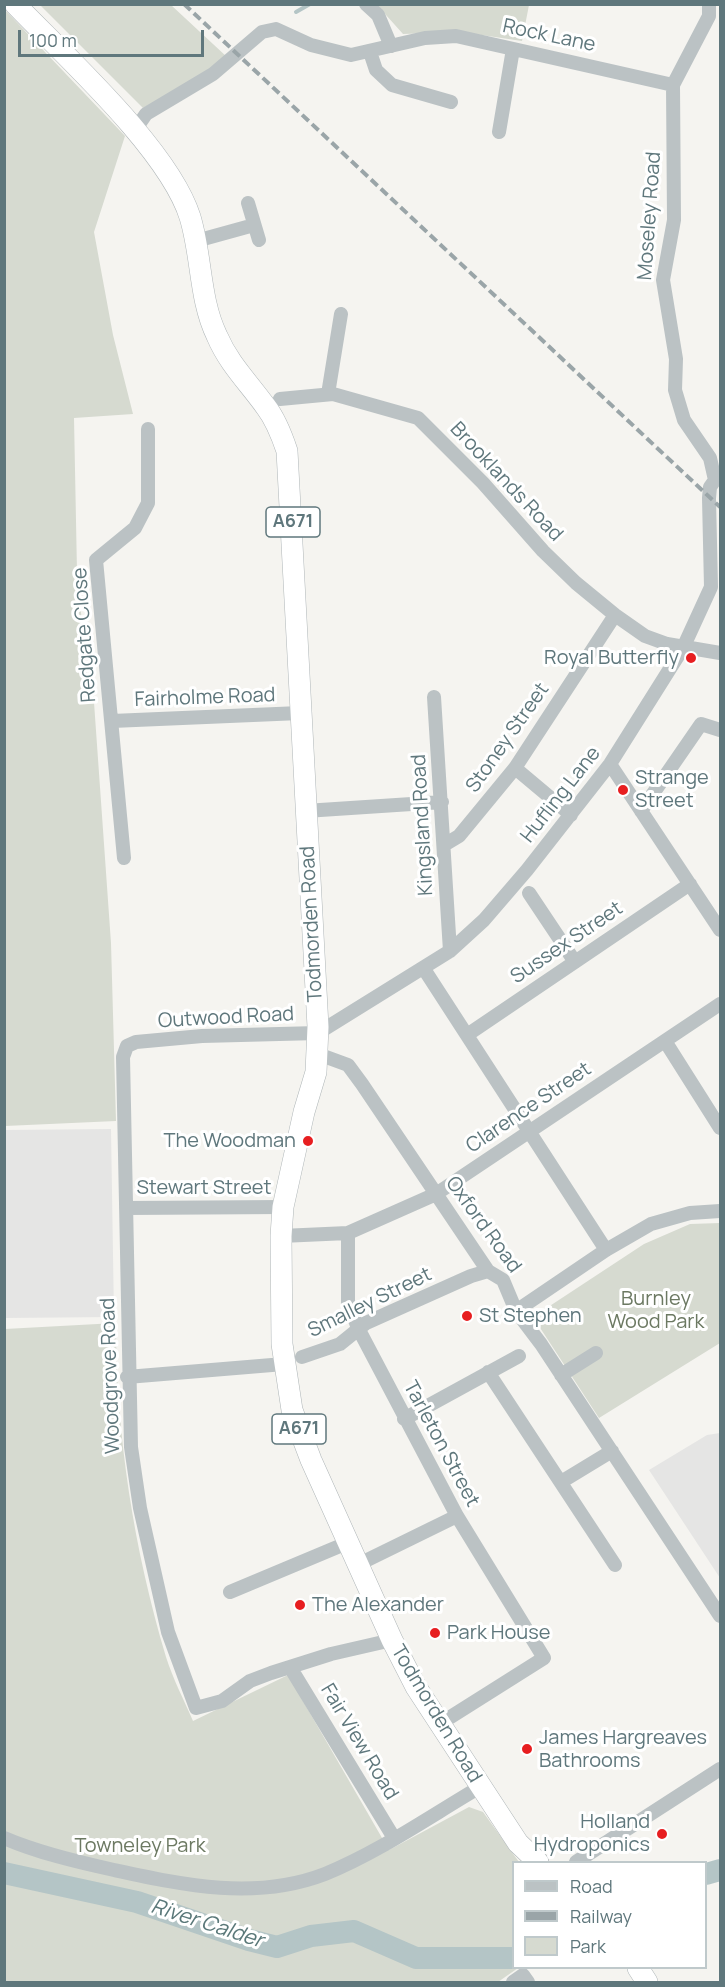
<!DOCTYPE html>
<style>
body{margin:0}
#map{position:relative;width:725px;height:1987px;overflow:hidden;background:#f5f4f0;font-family:Manrope,sans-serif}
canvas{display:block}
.frame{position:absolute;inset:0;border:6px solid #5f777c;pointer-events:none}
.legend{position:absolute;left:512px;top:1861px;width:195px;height:108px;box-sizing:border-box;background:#fff;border:2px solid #bfc9cb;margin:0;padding:8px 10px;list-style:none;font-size:18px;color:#5f777c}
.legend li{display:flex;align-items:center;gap:12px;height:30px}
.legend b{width:30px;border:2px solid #bfc9cb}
.scale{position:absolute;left:18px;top:30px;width:186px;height:27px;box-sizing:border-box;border:3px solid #5f777c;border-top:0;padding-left:8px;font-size:18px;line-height:21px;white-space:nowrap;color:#5f777c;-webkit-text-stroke:4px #fff;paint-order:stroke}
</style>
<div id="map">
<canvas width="725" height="1987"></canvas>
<div class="frame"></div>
<ul class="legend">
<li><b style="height:8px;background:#bbc2c4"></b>Road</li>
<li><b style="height:8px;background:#9aa5a8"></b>Railway</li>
<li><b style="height:16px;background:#d6dad0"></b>Park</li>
</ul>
<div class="scale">100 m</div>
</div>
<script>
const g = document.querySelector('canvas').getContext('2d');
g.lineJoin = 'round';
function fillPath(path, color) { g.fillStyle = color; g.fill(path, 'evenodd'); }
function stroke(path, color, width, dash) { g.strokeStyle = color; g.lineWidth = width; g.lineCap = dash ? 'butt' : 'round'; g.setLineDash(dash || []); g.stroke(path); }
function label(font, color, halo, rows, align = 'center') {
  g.font = font + ' Manrope,sans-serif'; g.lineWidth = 6; g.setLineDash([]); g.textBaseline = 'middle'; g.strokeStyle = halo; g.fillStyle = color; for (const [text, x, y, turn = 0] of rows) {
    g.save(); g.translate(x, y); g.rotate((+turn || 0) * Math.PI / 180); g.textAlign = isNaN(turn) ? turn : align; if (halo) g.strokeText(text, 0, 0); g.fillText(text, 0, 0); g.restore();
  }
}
fillPath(new Path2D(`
 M111,1129L114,1317L5,1318V1130Z
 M720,1433V1578L649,1470L707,1435Z`), '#e5e5e4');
fillPath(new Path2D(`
 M40,5H171L227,57L188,84L143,108Z
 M377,5H529L522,41L461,32L403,34Z
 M5,10L125,136L94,232L113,335L133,414L74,418L77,572L87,673L92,674L111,943L116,1121L5,1126Z
 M720,1223V1343L599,1418L533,1317L644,1244L690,1224Z
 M116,1323C116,1437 134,1549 166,1657C173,1679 184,1700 193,1721L288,1675L389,1850L469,1807L483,1812L519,1862H514V1968H518L498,1982H5V1329Z`), '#d6dad0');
stroke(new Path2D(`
 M296,12L310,4`), '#b4c5c6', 4);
stroke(new Path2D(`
 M4,1873L137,1902L249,1940L277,1947L311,1936L354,1931L416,1958H514
 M706,1874L720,1870`), '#b4c5c6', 22);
const highway = new Path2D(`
 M15,4C66,57 169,150 190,217C202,256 199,299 217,336C229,364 248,382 266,407C276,420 282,436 287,451L318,1027L316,1072L304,1112L283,1207L281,1236L282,1344L292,1410L311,1460L392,1640L416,1687L518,1843L538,1862
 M638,1968L647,1982`);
stroke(highway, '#aeb5b7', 22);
stroke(new Path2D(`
 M366,4L378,15L391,46
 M370,52L376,70L392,85L451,102
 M135,130L146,114L213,74L262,32L276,29L311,45L351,55L425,38L456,36L673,85
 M499,132L513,49
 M248,203L259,240
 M196,241L254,225
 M328,394L341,314
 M280,399L333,394L418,418L483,483L543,551L576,583L615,615L645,636L667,644L720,653
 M434,697L450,951
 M112,721L300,713
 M610,764L720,930
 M515,768L571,815
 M305,811L442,802
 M641,811L701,724L720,730
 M444,845L459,836L515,768L615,615
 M124,858L96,560L135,528L148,503V429
 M529,893L575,962
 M424,969L606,1250
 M467,1035L690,884
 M665,1041L720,1128
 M318,1054L348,1065L362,1084L488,1271L503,1280L516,1311L541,1344L720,1616
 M126,1208L283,1207
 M348,1233V1302L358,1328L457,1516L544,1658L441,1723
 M281,1236L348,1233L436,1194L720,1004
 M516,1311L606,1250L651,1224L690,1213L720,1211
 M302,1357L340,1344L366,1323L471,1276L488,1271
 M488,1372L615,1565
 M561,1375L596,1353
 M127,1377L284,1364
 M404,1419L519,1356
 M561,1482L612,1451
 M357,1565L457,1516
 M230,1592L347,1543
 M392,1640L331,1654L271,1673L250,1681L222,1701L196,1708L168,1632L140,1508L131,1447L123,1057L127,1046L136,1042L202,1036L318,1033L450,951L484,920L527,870L610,764L683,648L711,587L709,498L710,487L715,480L710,458L684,420L675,390L676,359L663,280L674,220L673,85L709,16V4
 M290,1667L394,1838
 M4,1838C39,1853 77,1862 114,1870C183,1885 255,1901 325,1874C379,1852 429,1817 480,1787
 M576,1862L720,1769
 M513,1982L523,1975L528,1982`), '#bbc2c4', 14);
stroke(highway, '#fff', 21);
stroke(new Path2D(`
 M184,4L720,507`), '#9aa5a8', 4, [9, 4.5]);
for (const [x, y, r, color] of [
 [691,658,6,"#e71e20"],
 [623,790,6,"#e71e20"],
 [308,1141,6,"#e71e20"],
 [467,1316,6,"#e71e20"],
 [300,1605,6,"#e71e20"],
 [435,1633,6,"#e71e20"],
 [527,1749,6,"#e71e20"],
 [662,1834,6,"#e71e20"]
]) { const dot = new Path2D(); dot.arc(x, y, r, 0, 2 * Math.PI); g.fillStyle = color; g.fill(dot); stroke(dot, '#fff', 2); }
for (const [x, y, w] of [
 [293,522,54],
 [299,1429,54]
]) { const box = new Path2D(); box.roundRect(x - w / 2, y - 15, w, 30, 4.5); g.fillStyle = '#fff'; g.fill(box); stroke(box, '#5f777c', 1.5); }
label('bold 18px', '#5f777c', null, [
 ["A671",293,522],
 ["A671",299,1429]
]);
label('20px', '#5f777c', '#fff', [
 ["Rock Lane",549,36,12],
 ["Moseley Road",650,216,-86],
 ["Brooklands Road",506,482,47],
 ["Redgate Close",85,635,-94],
 ["Fairholme Road",205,698,-2],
 ["Stoney Street",508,738,-55],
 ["Hufling Lane",561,795,-52],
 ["Kingsland Road",423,825,-93],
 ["Todmorden Road",312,924,-93],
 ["Sussex Street",567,943,-34],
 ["Outwood Road",226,1018,-3],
 ["Clarence Street",529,1108,-34],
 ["Stewart Street",204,1188],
 ["Oxford Road",483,1225,54],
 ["Smalley Street",370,1303,-26],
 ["Woodgrove Road",111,1376,-92],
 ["Tarleton Street",441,1444,62],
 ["Todmorden Road",436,1714,59],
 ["Fair View Road",359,1742,59]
]);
label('20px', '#5f777c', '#fff', [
 ["Royal Butterfly",679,658,"right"],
 ["Strange",635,778],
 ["Street",635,801],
 ["The Woodman",296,1141,"right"],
 ["St Stephen",479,1316],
 ["The Alexander",312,1605],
 ["Park House",447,1633],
 ["James Hargreaves",539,1738],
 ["Bathrooms",539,1761],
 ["Holland",650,1822,"right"],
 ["Hydroponics",650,1845,"right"]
], 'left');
label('20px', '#6c7962', '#fff', [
 ["Burnley",656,1299],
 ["Wood Park",656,1322],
 ["Towneley Park",140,1846]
]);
label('italic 21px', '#5a7879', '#fff', [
 ["River Calder",207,1924,18]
]);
</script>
